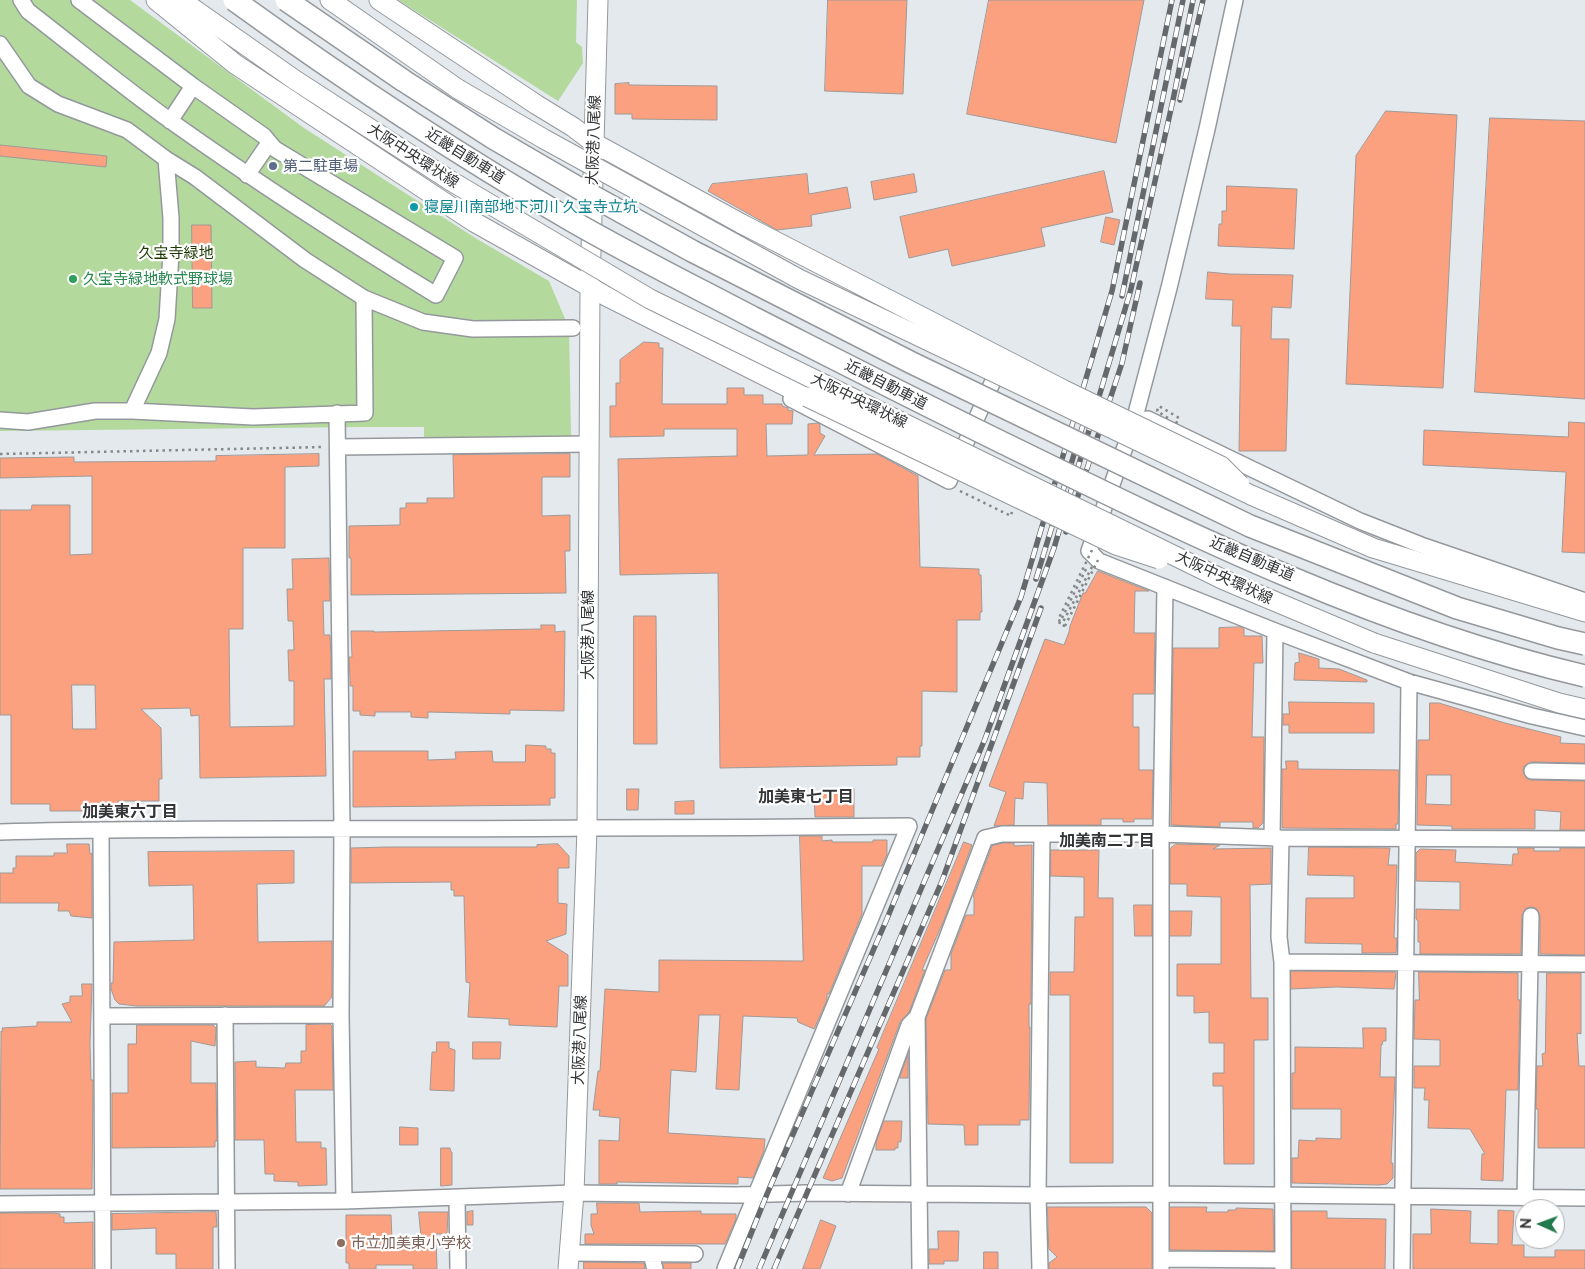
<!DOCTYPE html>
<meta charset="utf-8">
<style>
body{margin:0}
#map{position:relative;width:1585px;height:1269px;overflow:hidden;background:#e4e9ee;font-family:Raleway,sans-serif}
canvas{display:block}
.north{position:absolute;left:1515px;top:1199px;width:50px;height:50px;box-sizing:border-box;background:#fff;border:1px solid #adaeaf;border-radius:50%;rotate:272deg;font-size:14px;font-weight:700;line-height:20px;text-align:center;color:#323436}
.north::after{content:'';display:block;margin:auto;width:18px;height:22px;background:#21794d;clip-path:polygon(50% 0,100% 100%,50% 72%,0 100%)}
</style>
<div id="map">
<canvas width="1585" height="1269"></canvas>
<div class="north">N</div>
</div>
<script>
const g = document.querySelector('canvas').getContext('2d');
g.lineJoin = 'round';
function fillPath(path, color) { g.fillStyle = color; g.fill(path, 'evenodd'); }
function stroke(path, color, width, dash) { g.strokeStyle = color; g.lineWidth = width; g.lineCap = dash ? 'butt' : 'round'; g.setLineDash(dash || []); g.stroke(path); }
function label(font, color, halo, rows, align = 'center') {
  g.font = font + ' Raleway,"Noto Sans JP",sans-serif'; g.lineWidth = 4.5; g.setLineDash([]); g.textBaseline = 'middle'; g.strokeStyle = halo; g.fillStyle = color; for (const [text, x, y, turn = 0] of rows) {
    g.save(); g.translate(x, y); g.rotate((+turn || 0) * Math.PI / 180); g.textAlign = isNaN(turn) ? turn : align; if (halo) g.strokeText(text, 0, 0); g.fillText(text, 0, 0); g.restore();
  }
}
fillPath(new Path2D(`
 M0,0H130L304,128L477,239L549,281L569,328L571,435L569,439H424V427H361L0,431Z
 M398,0H577L576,42L582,47L583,63L558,101Z`), '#b3d99d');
const building = new Path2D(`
 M828,0H907L903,94L825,91Z
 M989,0H1144L1116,143L967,114Z
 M629,83V85L717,86V120L632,119V114H615V84Z
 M1386,111L1457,115L1443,388L1346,384L1356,156Z
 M1490,118L1585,121V399L1475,392Z
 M0,145L107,156L106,167L0,156Z
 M1104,171L1113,212L1041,228L1045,246L952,266L948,249L909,258L900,217Z
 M807,174L809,194L847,187L851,208L811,215L812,226L777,230L708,191L712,184Z
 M914,174L917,192L874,200L871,182Z
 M1227,186L1297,189L1294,249L1218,246L1219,224H1222V211H1226Z
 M1106,217L1120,220L1114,245L1101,242Z
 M192,225H211L212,308H193Z
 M1208,272L1229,274L1293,275L1291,308L1272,307L1271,339H1289L1286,451H1239L1241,326H1232L1233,300L1206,299Z
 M644,342L659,343V348H663L662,404H727V388H744V395H763V404H782V406L788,408V410L793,411L792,424H766L767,456L808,455V424L818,423L820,425V433L825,436L814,455L877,454L918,476L920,567L979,569V575H981L982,612H980V620H957V692L922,691V746H920V757H897V765L720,768L718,573L620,575L618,459L737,456V429H664V436L610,437V406H616V383H620V360Z
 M1569,422L1585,423V553L1562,552L1566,472L1423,465L1424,430L1568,437Z
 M319,454V466L285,467V548H243V629H229L230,727L294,726V681H289L288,650H294L293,621H288L287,589H293L292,559L329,558L330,601H323L324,635H330L331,658V679H324L326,776L200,778L199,715L191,716L190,708L141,709L161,728L162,779H159V801H118V811H50V804H11V715H0V510H31L32,505H70V555L92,554V476L0,478V458L74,457V462L216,461V456ZM72,685H95L96,729H73Z
 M570,454V477H542V516L570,515V551H565L566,593L351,595V558H349V526L400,525V508H406V503H427V498H454L453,455Z
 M1098,571L1149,591H1135L1134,633H1155L1154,694H1133V727H1139V770H1153L1152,819H1134V822H1123V819H1101V825H1048L1047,783L1024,782L1023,799L1015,798L1014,825L994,826L1006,792L989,786L1045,639L1064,645L1069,632L1070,626L1083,593H1085Z
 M634,616H656L657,744H634Z
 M541,625H555V632L565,631L564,711L510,710V714L428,712V718L411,717V712H375V716L360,715V711H353V686H350V679L349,657H352L351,631H374V632L541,629Z
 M1241,627L1244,629V636H1262L1263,663H1254L1252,737H1264L1263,823L1258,828H1253V822H1220V827L1171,825L1173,648H1219V628Z
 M1299,653L1319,659V668L1339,669L1367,680V682L1294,680L1295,663L1299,662Z
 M1289,702L1374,703V733H1289V725H1283V714H1289Z
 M1430,703H1439L1505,723L1561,737L1560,743L1585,744V763L1532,762L1524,766L1523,771L1527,779L1531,780L1585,781V830H1560L1561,812L1535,810V829H1452V826L1417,825L1418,740H1429ZM1427,775H1451V805L1426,804Z
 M526,745L546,746V749H551V753H555V798H550V805L353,807V751H428V760L456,759L455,752L492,751L493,762H525Z
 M1286,761H1298V769L1399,770L1398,824H1396V829L1282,828V769H1286Z
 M627,789H639L638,810H627Z
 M854,789V817H815L814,792H826V790Z
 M694,801V814H675V802Z
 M800,836H822V841L832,840V842H873V840H887V854L882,866H862V914L829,994H827V1000L814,1029L798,1022L797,1018L743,1016L739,1090L716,1089L720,1015H699L696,1072L671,1070L668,1133L765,1139L764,1150L753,1178L738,1177V1184L617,1182V1184H599V1140L619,1141L620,1118L599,1116L600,1110H593L598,1071H600L605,989L659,992V960L803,961Z
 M964,842L972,845L944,920L922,970H925L909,1012L900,1022L842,1178L832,1181L823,1178L879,1049L877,1048Z
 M1003,843H1014V846L1032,845L1031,1004H1029V1027H1030L1029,1120H1020V1125H978V1145H965L964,1125L928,1124L926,1019L945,970H951V954L966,915H974V898L973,897L992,846Z
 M67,844H89L90,854L92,853V918L71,916L69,911H58L59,903H0V873H13V868H16V856H54V853H67Z
 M558,844L569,856V868H558V903L567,904L566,934L546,941L568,955V986H559L557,1027L509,1025V1019L468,1017L470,983L466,982L464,896H454V890H451V882L351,883V848L387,847H537V845Z
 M1176,844L1220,845L1213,849L1271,848V884L1250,885L1251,998H1268V1040H1254V1164H1224L1223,1086H1213V1073H1224V1043H1209V1012L1194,1013V996H1177V964H1221V897L1187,896V884H1170V849Z
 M1309,847L1390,848L1388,865H1397L1394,938H1397L1396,953H1362V944L1305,943L1306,898H1354V876L1308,875Z
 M1518,848H1534V851H1560V848H1585V955L1540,954V916L1536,908L1531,907L1526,908L1522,915L1521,954H1420V942H1418V921L1416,919V909L1460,910V882L1416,881V853L1420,849L1456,850L1455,862L1512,865L1513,854H1518Z
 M1051,850H1099L1098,898H1113V1163H1070V995H1050V972H1074L1075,917H1084V877L1051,876Z
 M294,851V883L257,884L258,942L332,941V997L324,1006H137L119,1004L115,1000L111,989V983H113L114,942L194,940L193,885L149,886L148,852Z
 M1134,905H1152V936H1135Z
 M1170,911H1192L1191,936H1170Z
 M1291,971L1394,972L1396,973L1394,989L1337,987L1291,989Z
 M1419,972L1518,973V1000H1520L1518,1090H1506L1503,1181L1481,1180L1482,1154H1485L1470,1129L1428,1128L1429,1100H1424L1425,1088H1414V1066H1440V1040L1414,1039L1415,1000H1419Z
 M1547,973H1581V1034L1577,1033L1579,1066H1585V1148H1538V1109H1536L1537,1066H1543L1542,1054L1545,1053Z
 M82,984H92L90,1043L91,1080H93L92,1189H0L1,1031H3L2,1028L37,1026V1022H72L62,1004L70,1002V996H82Z
 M330,1024L332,1026L333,1090H295L296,1142H321V1148H326L327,1185L298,1186V1182L274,1181V1174H265L264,1140H235V1062L256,1061V1067L285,1068L286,1063H301V1051H306V1025Z
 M137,1025H213L216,1028L215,1046L191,1041V1083H216L217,1141H215V1147L112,1148V1093H128V1044H136Z
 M1363,1028H1386V1041H1383L1382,1045H1381L1380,1077H1395L1391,1163H1393V1178L1387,1184L1379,1185L1292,1183V1158H1298L1299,1140L1316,1141V1138L1341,1139V1109H1292V1073H1295V1047L1363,1048Z
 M437,1042H449V1048L455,1050L454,1091L430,1090L432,1052H436Z
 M473,1042H501L500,1059H473Z
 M908,1055V1078H900Z
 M884,1121H902L901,1142H898V1148H895V1150H876V1143Z
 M400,1127L418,1128V1145H400Z
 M441,1148H450L451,1152H452V1185L441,1186Z
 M597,1203H639L640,1212L701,1211V1214H736V1219L725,1244H585V1234H594L591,1225V1214H597Z
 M1048,1207H1146L1152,1213V1269H1049V1263L1057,1257L1049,1249Z
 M1170,1207H1207L1206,1212H1228V1210H1236V1208L1273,1209L1274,1251L1170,1250Z
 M1431,1209L1471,1211L1470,1243L1498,1244V1210L1514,1211L1512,1245H1524V1257H1555V1250H1585V1269H1413V1234H1431Z
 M473,1211V1225H467V1212Z
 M1292,1211H1327V1218L1386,1219L1385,1269H1292Z
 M216,1212L217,1227H213V1269H176V1254H156V1228L112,1230V1214Z
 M419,1212H448L447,1234H436L437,1269H413V1265H376V1269H349V1263H346V1215H391L392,1241H421Z
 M0,1213H53L60,1214V1217H64V1223L93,1222V1269H0Z
 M821,1220L836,1226L820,1269H803Z
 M938,1231H959L958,1261H944V1264H929V1249H938Z
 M984,1252H998V1269H984Z
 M584,1262L644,1263L645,1269H584Z
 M663,1263H691V1269H664Z`);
fillPath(building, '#fba17f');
stroke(building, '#a09997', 1);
const minor = new Path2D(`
 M21,0L28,11C76,48 123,87 172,122C258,183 346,240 436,295L455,258L275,149L264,136L193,86L79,0
 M0,44L29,86L58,104L127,130L166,159L195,177L305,260L364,298L423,322L473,329L573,328
 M170,121L193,86
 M247,175L269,143
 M791,399L949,481L1000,365
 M132,411L159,353L167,319L171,253V218L166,159
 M337,413L342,828L341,1015L344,1201
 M0,420L28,422L95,411H132L253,417L365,413L364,298
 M1134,421L1169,288L1207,129L1235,0
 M338,447L589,444
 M1585,601L1421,545L1360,521L1148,419L1134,421L1089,551L1099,561L1275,631L1409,682L1532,716L1585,728
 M1532,771L1585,772
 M101,830L103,1269
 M0,832C196,827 393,830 589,828C696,828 802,827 909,826L725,1269
 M1272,838L1275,631
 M1281,838L1279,937L1282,962L1283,1269
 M1282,962L1585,964
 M225,1015L227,1269
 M102,1016L341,1015
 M917,1017L920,1269
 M848,1194L909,1025L917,1017L985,838L1002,834H1161L1281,838L1585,839
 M457,1198L458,1269
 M1525,1198L1531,916
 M0,1204L344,1201L574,1193L736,1195L807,1193L1038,1195L1161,1194L1585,1198
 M570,1253L695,1254
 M651,1254L655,1269
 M1161,1259L1283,1260
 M1040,1269L1038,1195L1042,834
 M1161,1269V834L1165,587
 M1402,1269L1409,682`);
const major = new Path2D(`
 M156,0L235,64L474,222L606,296L807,397
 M181,0L295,80L451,181
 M330,0L458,89
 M379,0L537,105L573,127L594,143L742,224
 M1350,538L1373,548L1585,612
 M1374,643L1559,703L1585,709
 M568,1269L574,1193L587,829L590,287L598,0`);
stroke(minor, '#94989c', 18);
stroke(major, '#94989c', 21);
stroke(new Path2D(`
 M0,454L324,447
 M960,491L1011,516L1012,511
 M1065,626L1059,624L1087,567`), '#84888b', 2.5, [2.5, 4]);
stroke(minor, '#fff', 15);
stroke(major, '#fff', 19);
const rail = new Path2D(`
 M1180,100L1203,0
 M1122,296L1183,0
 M1066,532L1122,363L1140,283
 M1036,579L1090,402
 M737,1269L767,1194L886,921L1021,597L1112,291L1172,0
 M759,1269L985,739L1054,548L1131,289L1173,100L1193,0
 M774,1269L942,881L1041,608`);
stroke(rail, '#66696c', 5.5);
stroke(rail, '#fff', 4, [11]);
const majorBridge = new Path2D(`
 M458,89L544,139L799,279L1251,495L1350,538
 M451,181L650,299L1224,580L1374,643
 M742,224L1064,390L1221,466L1240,485
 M807,397L1116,545L1159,559`);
const highwayBridge = new Path2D(`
 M234,0C343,79 455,153 572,221C631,255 693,286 754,318C835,359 917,401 999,441C1187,533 1379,628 1585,676
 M286,0L404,81L493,138L589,194L692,251L912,363L1250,526L1457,608L1558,638L1585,644`);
stroke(majorBridge, '#94989c', 21, []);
stroke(highwayBridge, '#94989c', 24, []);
stroke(new Path2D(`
 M1168,418L1157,411L1159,406L1179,418L1174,427
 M1092,550L1058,620L1063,622L1093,565
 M1065,626L1098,560`), '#84888b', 2.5, [2.5, 4]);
stroke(majorBridge, '#fff', 19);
stroke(highwayBridge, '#fff', 21);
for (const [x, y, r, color] of [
 [273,166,5,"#5c6f8a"],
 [414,207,5,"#0f9aa8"],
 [73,279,5,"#2e9e5b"],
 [341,1243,5,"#8d6e63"]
]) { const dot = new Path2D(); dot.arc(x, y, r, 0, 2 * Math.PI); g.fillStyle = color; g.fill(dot); stroke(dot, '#fff', 2); }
label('15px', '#323436', '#fff', [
 ["大阪港八尾線",594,140,-88],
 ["大阪中央環状線",413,156,33],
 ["近畿自動車道",465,156,32],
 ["近畿自動車道",886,385,27],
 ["大阪中央環状線",859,401,26],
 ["近畿自動車道",1252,559,23],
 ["大阪中央環状線",1224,578,25],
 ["大阪港八尾線",588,635,-90],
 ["大阪港八尾線",580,1040,-88]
]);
label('15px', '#4e5e75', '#fff', [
 ["第二駐車場",283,166]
], 'left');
label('15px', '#0d838f', '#fff', [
 ["寝屋川南部地下河川 久宝寺立坑",424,207]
], 'left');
label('15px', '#1b3901', '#fff', [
 ["久宝寺緑地",176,253]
]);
label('15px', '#27864d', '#fff', [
 ["久宝寺緑地軟式野球場",83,279]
], 'left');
label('15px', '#785e54', '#fff', [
 ["市立加美東小学校",351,1243]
], 'left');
label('bold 16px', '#323436', '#fff', [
 ["加美東七丁目",806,797],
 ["加美東六丁目",130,812],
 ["加美南二丁目",1107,841]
]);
</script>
